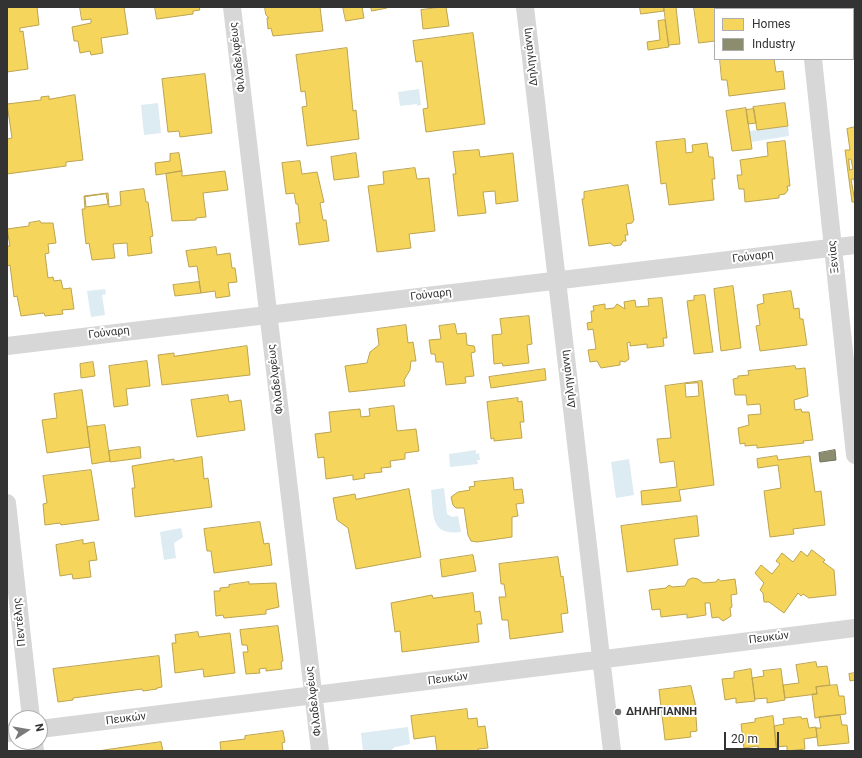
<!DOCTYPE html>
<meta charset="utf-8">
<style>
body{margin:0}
#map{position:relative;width:862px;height:758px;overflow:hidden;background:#fff;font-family:Roboto,sans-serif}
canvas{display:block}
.frame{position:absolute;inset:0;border:8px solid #333;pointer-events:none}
.legend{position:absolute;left:714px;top:8px;width:140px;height:52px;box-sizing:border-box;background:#fff;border:1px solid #adadad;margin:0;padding:5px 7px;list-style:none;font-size:12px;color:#333}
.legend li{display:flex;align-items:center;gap:8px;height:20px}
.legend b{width:20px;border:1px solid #adadad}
.north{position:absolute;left:8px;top:710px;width:40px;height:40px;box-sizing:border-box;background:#fff;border:1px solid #adadad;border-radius:50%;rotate:78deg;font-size:11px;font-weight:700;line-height:16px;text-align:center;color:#333}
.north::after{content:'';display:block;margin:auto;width:14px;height:18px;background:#7a7a7a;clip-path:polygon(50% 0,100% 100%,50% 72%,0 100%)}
.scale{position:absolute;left:724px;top:732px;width:55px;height:18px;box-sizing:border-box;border:2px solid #333;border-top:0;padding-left:5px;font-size:12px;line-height:14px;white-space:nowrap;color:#333;-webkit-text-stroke:3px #fff;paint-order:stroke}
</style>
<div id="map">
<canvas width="862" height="758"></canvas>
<div class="frame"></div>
<ul class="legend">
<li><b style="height:11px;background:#f6d55c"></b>Homes</li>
<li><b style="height:11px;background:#8c8c6e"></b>Industry</li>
</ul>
<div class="north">N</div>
<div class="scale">20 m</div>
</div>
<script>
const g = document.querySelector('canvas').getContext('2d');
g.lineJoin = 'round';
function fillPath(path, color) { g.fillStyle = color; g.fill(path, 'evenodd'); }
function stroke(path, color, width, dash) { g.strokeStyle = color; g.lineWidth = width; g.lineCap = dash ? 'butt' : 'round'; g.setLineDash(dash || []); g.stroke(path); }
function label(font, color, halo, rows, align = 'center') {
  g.font = font + ' Roboto,sans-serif'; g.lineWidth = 4; g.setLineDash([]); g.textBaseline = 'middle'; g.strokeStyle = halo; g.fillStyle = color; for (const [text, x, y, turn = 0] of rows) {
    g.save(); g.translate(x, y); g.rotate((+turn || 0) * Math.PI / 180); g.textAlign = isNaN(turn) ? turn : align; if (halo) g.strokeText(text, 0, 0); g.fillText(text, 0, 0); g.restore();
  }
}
fillPath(new Path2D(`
 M419,89L421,105L417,106V104L400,106L398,92Z
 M158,103L161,133L144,135L141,105Z
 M788,126L789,136L751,142L749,131Z
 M105,289L106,294L102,295L105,315L91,317L87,291Z
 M476,450V454L479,453L480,460H477L478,464L450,467L449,454Z
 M629,459L634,495L616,498L611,462Z
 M444,488L447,514L452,517L458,516L461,532C429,536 434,514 431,490Z
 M181,528L183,537L174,543L176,558L164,560L160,532Z
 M408,727L410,744L395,747L390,751H363L361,733Z`), '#ddebf3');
const homes = new Path2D(`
 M7,7H37L39,25L20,28V32L23,31L28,69L7,72Z
 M80,7H124L128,34L101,38L103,53L91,55L90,51L80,53L78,41H74L72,27L91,23V19L82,20Z
 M155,7H199L200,10L193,11V14L157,19Z
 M265,7H320L323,31L273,36L271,28L268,29L267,18H269L266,15Z
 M343,7H362L364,18L346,21Z
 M371,7H387V8L372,11Z
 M446,7L449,26L423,29L421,10Z
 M640,7H664V11L641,14Z
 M664,7H676L680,44L669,45Z
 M694,7H762L763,9H715V41L699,43Z
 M665,20L669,47L648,50L647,42L660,40L658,21Z
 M473,33L485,124L426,132L423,109L428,108L422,61L416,62L413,41Z
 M347,48L353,111L356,110L359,139L307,146L302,107L307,106L305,91L301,92L296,55Z
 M720,59H774L776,72L783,71L785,89L729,96L727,80H722Z
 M205,74L212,133L180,137L179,131L168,132L162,79Z
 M75,95L83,160L66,162V166L7,174V139L12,138L7,104L41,100V97L49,96V99Z
 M785,103L788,126L757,130L753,107Z
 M746,108L752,149L732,151L726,111Z
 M754,109L756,123L748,124L746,110Z
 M855,127V189L854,179H851L855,202H852L845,150H850L847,129ZM849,159H851L853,169L850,170Z
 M685,139L686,153L693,152L692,145L707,143L709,157H713L715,179H712L714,200L669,205L666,183L661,184L656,142Z
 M785,141L790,186H787L788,190L785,194L779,195V198L745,202L744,189H739L737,175H742L740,160L768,156L767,143Z
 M479,150L480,157L513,153L518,201L496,204L495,191L483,192L486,213L458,216L453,174H456L453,152Z
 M179,153L182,171L156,175L155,163L170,161V154Z
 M356,153L359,177L334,180L331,157Z
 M300,161L302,174L317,172L324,202L320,203L323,220H326L329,241L299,245L296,223H300L298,204H296L294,193L286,194L282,163Z
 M415,168L417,179L429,178L435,231L409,234L411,248L377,252L368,186L384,184L383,172Z
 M182,171V176L225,171L228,190L203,193L206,217L196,218V220L172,221L166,174Z
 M628,185L634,220L632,223L626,224L628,235H625L626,241H623L621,245L614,246L610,243L589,246L582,199H584V192Z
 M144,189L146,202H148L153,236L150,237L152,253L128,256L127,243L113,244L115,258L92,260L89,243L86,244L82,209H85L84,196L108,193L109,207L121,205L120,192ZM106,194L108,204L86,207L85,197Z
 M40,221L41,223H53L56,243L48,244L49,253L45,254L48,278L53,277L54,281L61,280L63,289L71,288L74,309L62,310L63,314L45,316L44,313L21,316L17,296L14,297L10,265L7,266V246H10L7,229L29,226V223Z
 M216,247L217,255L230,253L232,268H235L237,282L228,283L230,296L216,298L215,291L201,293L197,266L189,267L186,251Z
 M199,282L201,293L175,296L173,285Z
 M733,286L741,348L721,351L714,289Z
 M791,291L794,309L799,308L800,319H803L807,345L760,351L756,326L760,325L757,305L764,303L763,295Z
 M705,295L713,352L694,354L687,301L694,300V296Z
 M662,298L667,338H663L664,346L647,348V344L630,346V342L627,343L629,359L625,362L620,361V365L601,368L597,361L590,362L588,350L596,349L593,329L588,330L587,323L592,322L591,311H594L593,306L605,304V309L614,308L617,304L625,309L624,302L635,300L636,307L649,306L648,299Z
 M529,316L532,344L527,345L529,363L503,366L502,363L494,364L492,335L502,334L500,319Z
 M455,324L457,334L466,333L467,345L474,346L475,349V352L471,353L474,376L465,377L466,383L446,385L443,362H436L435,354H431L429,340L441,339L439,326Z
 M406,325L408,343L413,342L416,361H411L410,370L404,380L405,386L349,392L345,366L367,363L370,352L379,345L377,329Z
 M247,346L250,375L162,385L158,355L174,353V356Z
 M147,361L150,386L126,389L128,405L114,407L109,366Z
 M93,362L95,376L81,378L80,364Z
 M795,366L796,369L805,368L808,396L794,400L795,410L801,409L802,412H809L813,440L803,441L804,443L757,448V445L745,446V443L740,444L738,428L749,425L748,415L761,414L760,404L747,405L746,395H735L733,379L738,378V376L749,375L748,371Z
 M545,369L546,380L491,388L489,377Z
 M702,381L714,485L679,490L681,501L642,505L641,491L677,487L674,461L660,463L657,439L671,438L665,386ZM698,383L699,396L686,397L685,384Z
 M82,390L90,447L47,453L42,420L57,418L54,394Z
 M228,395L229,402L241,400L245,430L197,437L191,400Z
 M518,398V402L522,401L524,422H520L522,438L494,441V438L491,439L487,402Z
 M394,406L397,431L416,429L419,451L405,453V459L390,461L391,467L381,468L382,472L364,474L365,478L353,480V475L326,479L324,457L318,458L315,434L331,432L329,412L360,409L361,417L370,416L369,409Z
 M105,425L110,461L92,464L87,427Z
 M140,447L141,458L110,462L109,451Z
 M777,456L778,460L810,456L815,492L821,491L825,525L793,529L794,534L770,537L764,491L781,488L778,465L758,468L757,459Z
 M202,457L204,479L208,478L212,507L135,517L132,488H135L132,466L174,459V461Z
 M91,470L99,520L61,525L60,523L45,525L43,504L47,503L43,476Z
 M513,478L514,490L522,489L524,503L516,504L518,516L512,517V537L477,542L471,541L468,535L464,508H456L453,505L451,497L458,492L470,490L469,487L475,486L474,482Z
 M409,489L421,557L356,569L348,528L337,520L333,498L355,494L356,499Z
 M697,516L699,536L674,539L678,565L627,572L621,526Z
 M260,522L264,544L269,543L272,565L214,573L211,551H207L204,529Z
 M83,540V544L94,542L97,560L89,561L91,577L73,579L72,574L60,576L56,545Z
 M812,550L825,560L823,562L834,570L836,595L809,598L803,594L801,596L798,593L784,613L769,602H764L763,593L760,590L764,583L755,573L761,565L772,574L780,564L776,561L782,553L793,562L801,551L807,556Z
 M473,555L476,571L442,577L440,560Z
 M558,557L561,577L563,576L568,613L561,614L563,632L510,639L508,620H502L499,597H506L504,584H501L499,564Z
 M693,578L698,579L703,583L716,582L718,579L721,581L735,579L737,594L731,595L732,607L730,608L731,616L723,621L718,617L712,618L710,603H705L706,615L687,618V614L661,617L660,609L652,610L649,590L666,588L669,585L672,587L685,586L688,580Z
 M249,582V584L276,583L279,607L266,610V614L224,618L223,615L216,616L214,591H220V588L229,587V585Z
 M473,593L475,612L480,611L482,624H477L479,642L402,652L400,631L395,632L391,603L432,595L433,598Z
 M278,626L283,661L281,662L282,669L266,671V668L259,669L260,673L246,674L243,652H248L247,645H242L240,630Z
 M198,632L199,637L230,633L235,673L204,677L203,669L175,673L172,643H176L175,635Z
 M159,656L162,687L157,688V689L143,691L142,689L73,698V700L58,702L53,669Z
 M816,662L817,667L827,666L830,685L816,687L817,694L785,698L783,685L799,683L796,665Z
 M751,669L755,701L736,703V698L725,700L722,679L734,678V672Z
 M781,669L785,700L767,703V698L755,699L752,678L764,676L763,671Z
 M855,673V680L850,681L849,674Z
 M837,685L839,696H844L846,714L815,718L812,694H817L816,687Z
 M691,686L695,703L697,731L690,732L691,737L665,740L659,690Z
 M467,709L468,719L477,718L478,727L485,726L488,748L478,749V751H437L435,736L414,739L411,716Z
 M840,715L842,725H847L849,743L818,746L816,728H821L819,717Z
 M773,716L777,749L759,751L758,746L744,748L741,724L755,722V719Z
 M801,717L802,719L807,718L809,728L816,727L817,737L804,739L805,749L787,751V746L776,747L774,726L784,724L783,719Z
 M283,731L285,742L282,743L283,751H221L220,742L245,739V736Z
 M161,742L163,751H98Z`);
fillPath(homes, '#f6d55c');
stroke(homes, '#bca450', 1);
const industry = new Path2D(`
 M835,450L836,460L820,462L819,453Z`);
fillPath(industry, '#8c8c6e');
stroke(industry, '#71715c', 1);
stroke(new Path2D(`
 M232,7L320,751
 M525,7L612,751
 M807,7V9
 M813,59L855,455
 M7,346L855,245
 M7,503L31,718
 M40,729L855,628
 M7,733L16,732
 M34,742L35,751`), '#d7d7d7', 18);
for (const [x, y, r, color] of [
 [618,712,4,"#7a7a7a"]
]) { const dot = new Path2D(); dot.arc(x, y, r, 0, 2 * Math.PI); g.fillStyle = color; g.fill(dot); stroke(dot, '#fff', 1.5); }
label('11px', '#333', '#fff', [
 ["Φιλαδελφέως",238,57,-97],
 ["Δηληγιάννη",531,57,-97],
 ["Γούναρη",753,257,-7],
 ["Ξενίας",834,257,-96],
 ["Γούναρη",431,295,-7],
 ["Γούναρη",109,333,-7],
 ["Φιλαδελφέως",276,379,-97],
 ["Δηληγιάννη",569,379,-97],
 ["Πεντέλης",20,622,-96],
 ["Πευκών",769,638,-7],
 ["Πευκών",448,679,-7],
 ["Φιλαδελφέως",314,701,-97],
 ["Πευκών",126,719,-7]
]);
label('bold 11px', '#333', '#fff', [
 ["ΔΗΛΗΓΙΑΝΝΗ",626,712]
], 'left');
</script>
